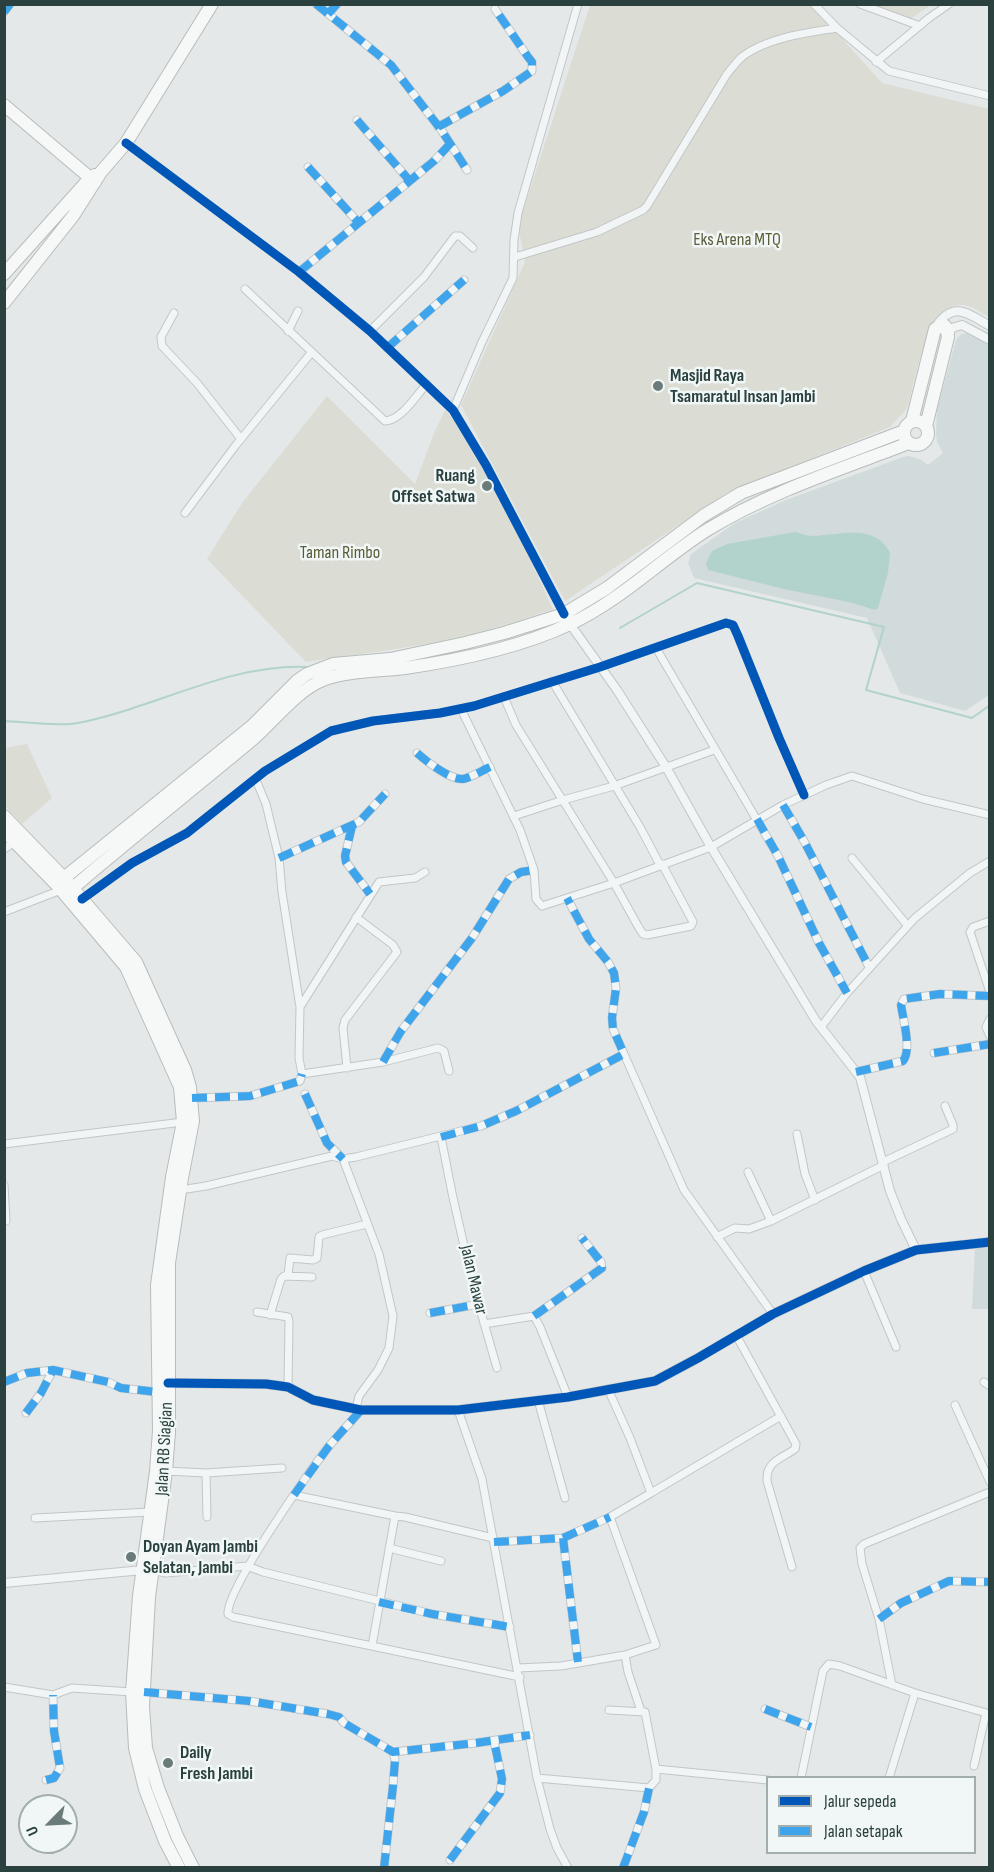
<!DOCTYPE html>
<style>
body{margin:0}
#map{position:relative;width:994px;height:1872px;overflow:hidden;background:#e4e8e8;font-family:"Sofia Sans Condensed",sans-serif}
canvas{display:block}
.frame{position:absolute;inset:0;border:6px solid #2a413f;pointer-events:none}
.legend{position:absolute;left:766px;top:1776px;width:210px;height:78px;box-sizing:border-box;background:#f1f7f6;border:2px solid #a1aead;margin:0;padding:8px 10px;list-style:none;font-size:18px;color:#2a413f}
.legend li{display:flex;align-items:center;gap:12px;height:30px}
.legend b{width:30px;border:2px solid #a1aead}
.north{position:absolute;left:18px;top:1794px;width:60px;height:60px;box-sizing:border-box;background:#f1f7f6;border:2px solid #a1aead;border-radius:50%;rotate:246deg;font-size:16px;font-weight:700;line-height:24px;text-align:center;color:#2a413f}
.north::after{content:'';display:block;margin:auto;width:21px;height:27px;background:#6b7b7a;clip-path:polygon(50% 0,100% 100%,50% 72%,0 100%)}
</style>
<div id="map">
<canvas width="994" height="1872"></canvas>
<div class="frame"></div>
<ul class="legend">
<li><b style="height:8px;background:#0057b8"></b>Jalur sepeda</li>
<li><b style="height:8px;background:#3ea4ec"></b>Jalan setapak</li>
</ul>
<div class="north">U</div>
</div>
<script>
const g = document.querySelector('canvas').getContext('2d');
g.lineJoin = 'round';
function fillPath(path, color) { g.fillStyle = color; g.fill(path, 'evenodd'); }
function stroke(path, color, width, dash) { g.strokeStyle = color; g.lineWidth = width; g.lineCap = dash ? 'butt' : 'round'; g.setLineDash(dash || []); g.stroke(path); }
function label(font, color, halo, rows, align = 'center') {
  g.font = font + ' "Sofia Sans Condensed",sans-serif'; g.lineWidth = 5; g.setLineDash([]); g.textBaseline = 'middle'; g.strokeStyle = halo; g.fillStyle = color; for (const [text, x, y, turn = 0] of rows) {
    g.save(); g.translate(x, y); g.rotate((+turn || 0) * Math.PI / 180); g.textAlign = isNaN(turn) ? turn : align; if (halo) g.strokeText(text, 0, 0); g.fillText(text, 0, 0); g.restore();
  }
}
fillPath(new Path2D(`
 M970,333L989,345V695L965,711L900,693L867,618L694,578L688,563L691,554L735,523L786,500L903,457L909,456L920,459L928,465L943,453L937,442L936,433L937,410L956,340L961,334Z
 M989,1245V1309H972L975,1246Z`), '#d2dbdb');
fillPath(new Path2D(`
 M590,5H812L882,83L989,109V317C980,312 970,304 959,305C927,308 916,377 909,402L905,411L890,427L728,492L565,601L461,405L525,262L518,226Z
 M868,5H931L910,19Z
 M327,396L415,484L434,433L445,410L460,426L503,501L553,609C521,620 490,630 456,638C407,649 356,654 306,662L207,559L242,503Z
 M27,744L52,798L22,824L5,806V748Z`), '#dbddd4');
fillPath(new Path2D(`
 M795,532C801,533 806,536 813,536C839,535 876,523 890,553L888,573L878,608L875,610L849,602L784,589L708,570L706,563L712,551L727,544Z`), '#b2d2cc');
stroke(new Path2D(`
 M620,628L697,583L884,627L866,690L972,718L990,705
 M4,721C24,722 61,727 78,723C155,708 227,664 306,667`), '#b2d2cc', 2);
const minor = new Path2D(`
 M316,4L391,65L442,131L467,170
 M814,4L837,28L889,71L990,96
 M860,4L920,26
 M4,12L10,4
 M328,14L337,4
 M876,62L929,18L949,4
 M357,120L409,180
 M438,127L503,91L532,71V62L528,57L495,9
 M126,143L299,272L370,331L453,410L486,465L564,614
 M308,167L358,222
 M515,257L597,232L643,210L647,206L727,74C732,68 737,61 743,56C769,37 806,33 837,28
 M299,272L434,161L450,144
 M245,289L385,421C402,420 416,395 427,384
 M174,313L161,337L162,346L197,383L241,439
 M288,331L298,311
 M370,331L424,277L455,236H460L473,248
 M387,348L464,280
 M453,410L482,342L513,278L514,240L518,213L578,4
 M185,513L236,445L311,353
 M656,648L778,856L819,943L847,993
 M552,681L640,827L660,865
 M504,697L516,725L614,883L639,928L643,934L647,935L691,926L693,922L662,864
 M461,709L520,830L534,870L536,899L542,906L614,883L711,847L783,805L826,785L852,776L923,799L990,815
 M417,753C426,761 450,780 463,779C472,777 481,771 490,767
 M256,780L266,804L279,858L282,892L300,1007L299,1058L302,1074L383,1062L438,1048L444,1051L449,1071
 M783,805L804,841L869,967
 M514,816L563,800L614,786L714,750
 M352,826L345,856L346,862L370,894
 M4,849L15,842
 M279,858L359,822L385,794
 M852,858L907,925
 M567,898L589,939L608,962L614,973L616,988L612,1018L613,1029L684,1190L773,1314
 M82,899L132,863L187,833L265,771L331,731L373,721L440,713L474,706L600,667L726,623L733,625L738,636L779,738L804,795
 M4,912L61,890
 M990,921L973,927L970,932L990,992
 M300,1007L379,882L415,878L425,872
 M990,1019L986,1027L990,1036
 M821,1027L847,993L915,918L970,873L990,861
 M934,1053L990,1044
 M383,1062L401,1031L472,938L509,879L521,872L534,870
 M347,1068L343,1028L345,1020L397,952L393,945L356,917
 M856,1072L903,1061C912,1050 903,1019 901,1005L904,999L940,994L990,996
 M305,1094L327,1143L343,1159L379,1254L393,1316L389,1348L378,1370L359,1396L356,1409
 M192,1098L250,1096L300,1081L302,1074
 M797,1134L805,1174L815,1200
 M441,1137C455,1214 474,1292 497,1368
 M4,1144L183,1122
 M883,1162L953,1129V1125L945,1106
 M748,1172L771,1221
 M4,1185L6,1221
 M180,1190L206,1186L332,1156L343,1159L356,1157L481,1126L516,1111L624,1054
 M717,1237L735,1228L749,1229L771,1221L884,1165
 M864,1271L896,1347
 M288,1275L290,1258L313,1260L317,1258L319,1237L322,1235L367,1224
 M257,1312L288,1317L289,1321L288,1387
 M430,1313L479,1304
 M270,1315L281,1279L284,1276L312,1277
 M534,1316L602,1268L601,1262L582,1238
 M484,1324L534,1316L540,1327L568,1397
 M736,1335L796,1444L795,1449C781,1459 766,1461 767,1481L792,1567
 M4,1382L27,1373L53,1370L108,1382L121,1388L157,1392
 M984,1382L990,1386
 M608,1389L630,1438L651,1493L781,1416
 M538,1400L565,1498
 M955,1405L990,1482
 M361,1410C351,1422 340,1433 330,1445C311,1468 226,1590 228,1614L233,1617L520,1677
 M458,1410L482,1479L537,1778L550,1829L557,1848L568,1868
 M26,1413L41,1393L53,1370
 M166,1471L206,1473L282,1468
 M206,1473L207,1517
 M294,1495L395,1516
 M610,1517L656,1645L625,1655L628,1672L641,1711
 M35,1518L150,1512
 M563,1538L578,1662
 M494,1542L563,1538L610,1517L651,1493
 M389,1548L441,1561
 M153,1570L166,1573L247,1566L263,1572L432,1614L510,1627
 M879,1619L901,1603L949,1581L990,1582
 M372,1646L395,1516L405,1517L493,1538
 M518,1668L561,1666L625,1655
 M892,1685L879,1619L862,1564L860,1548L864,1544L990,1492
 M4,1687L53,1695L72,1688L132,1692
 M144,1692L249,1701L328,1714L339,1717L344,1723L393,1752L476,1743L530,1735
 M765,1709L811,1727
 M609,1710L645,1712L656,1769V1780L649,1788L644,1812L623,1868
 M974,1766L986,1713
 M656,1769L768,1780
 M537,1778L649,1788
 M801,1778L823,1671L829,1664L840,1666L915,1693L990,1714
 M889,1778L915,1693
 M46,1780L54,1778L60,1768L54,1731L53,1695
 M450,1860L500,1793L502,1779L494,1741
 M384,1868L393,1786L395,1760L393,1752`);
const tertiary = new Path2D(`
 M935,328C953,300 967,313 990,326
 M948,336L952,328L962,325L990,340
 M570,624L617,690L666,767L711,847L816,1021L860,1077L890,1191L901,1219L916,1250
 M168,1383L266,1384L288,1387L313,1400L361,1410H458L568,1397L655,1381L698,1358L773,1314L864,1271L916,1250L990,1242
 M4,1583L143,1570`);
const trunk = new Path2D(`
 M4,105L95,182
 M4,274L90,178L95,175
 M4,303L73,216L101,172L126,143L212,4
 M904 433a12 12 0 1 1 24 0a12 12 0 1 1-24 0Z
 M912,421L935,329L944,325L946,327L948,337L926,426
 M4,816L64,878L136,962L185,1070L190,1087L193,1121L182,1178L169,1263V1432L166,1471L149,1597L143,1707L146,1748L158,1788L177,1836L193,1868
 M4,831L56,884L126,967L180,1087L183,1122L172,1177L157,1285L159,1431L156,1471L139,1596L132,1692L135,1748L145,1789L165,1841L179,1868
 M59,882L252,726L297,681L307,674L333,664L390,659L465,643L504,633L564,614L607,588L703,516L741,493L904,431
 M67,893C127,841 191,791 252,740C273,722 297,690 323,680C346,671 379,671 405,668C460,660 519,648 570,624C621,600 660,560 707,530C769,492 841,469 909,443`);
stroke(minor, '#c2c6c6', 9);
stroke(tertiary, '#c2c6c6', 10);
stroke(trunk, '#b6bdbb', 14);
stroke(minor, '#f2f5f5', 7);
stroke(tertiary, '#f2f5f5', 8);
stroke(trunk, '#f6f7f7', 12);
stroke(new Path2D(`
 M316,4L391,65L442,131L467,170
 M4,12L10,4
 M328,14L337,4
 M357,120L409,180
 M438,127L503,91L532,71V62L528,57L495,9
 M308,167L358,222
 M299,272L434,161L450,144
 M387,348L464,280
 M417,753C426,761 450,780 463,779C472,777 481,771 490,767
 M783,805L804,841L869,967
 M757,819L778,856L819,943L847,993
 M352,826L345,856L346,862L370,894
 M279,858L359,822L385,794
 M934,1053L990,1044
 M383,1062L401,1031L472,938L509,879L521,872L534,870
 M856,1072L903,1061C912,1050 903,1019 901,1005L904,999L940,994L990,996
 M305,1094L327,1143L343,1159
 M192,1098L250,1096L300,1081L302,1074
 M441,1137L481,1126L516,1111L624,1054L613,1029L612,1018L616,988L614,973L608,962L589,939L567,898
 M430,1313L479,1304
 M534,1316L602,1268L601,1262L582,1238
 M4,1382L27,1373L53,1370L108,1382L121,1388L157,1392
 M26,1413L41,1393L53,1370
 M294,1495L329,1446L361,1410
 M563,1538L578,1662
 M494,1542L563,1538L610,1517
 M379,1602L432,1614L510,1627
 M879,1619L901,1603L949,1581L990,1582
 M144,1692L249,1701L328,1714L339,1717L344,1723L393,1752L476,1743L530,1735
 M765,1709L811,1727
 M46,1780L54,1778L60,1768L54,1731L53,1695
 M450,1860L500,1793L502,1779L494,1741
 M384,1868L393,1786L395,1760L393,1752
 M623,1868L644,1812L649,1788`), '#3ea4ec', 8, [15, 8]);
stroke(new Path2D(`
 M126,143L299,272L370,331L453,410L486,465L564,614
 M82,899L132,863L187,833L265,771L331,731L373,721L440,713L474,706L600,667L726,623L733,625L738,636L779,738L804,795
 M168,1383L266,1384L288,1387L313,1400L361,1410H458L568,1397L655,1381L698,1358L773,1314L864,1271L916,1250L990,1242`), '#0057b8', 9);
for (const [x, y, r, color] of [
 [658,386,6,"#6b7b7a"],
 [487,486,6,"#6b7b7a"],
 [131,1557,6,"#6b7b7a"],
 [168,1763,6,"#6b7b7a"]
]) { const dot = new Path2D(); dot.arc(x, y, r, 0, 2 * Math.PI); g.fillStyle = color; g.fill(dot); stroke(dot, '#f1f7f6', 2); }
label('18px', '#5a5d37', '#f1f7f6', [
 ["Eks Arena MTQ",737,240],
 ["Taman Rimbo",340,553]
]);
label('bold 18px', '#2a413f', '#f1f7f6', [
 ["Masjid Raya",670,376],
 ["Tsamaratul Insan Jambi",670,397],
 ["Ruang",475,476,"right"],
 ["Offset Satwa",475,497,"right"],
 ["Doyan Ayam Jambi",143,1547],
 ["Selatan, Jambi",143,1568],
 ["Daily",180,1753],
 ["Fresh Jambi",180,1774]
], 'left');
label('18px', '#2a413f', '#f1f7f6', [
 ["Jalan Mawar",473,1280,77],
 ["Jalan RB Siagian",165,1449,-87]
]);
</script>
